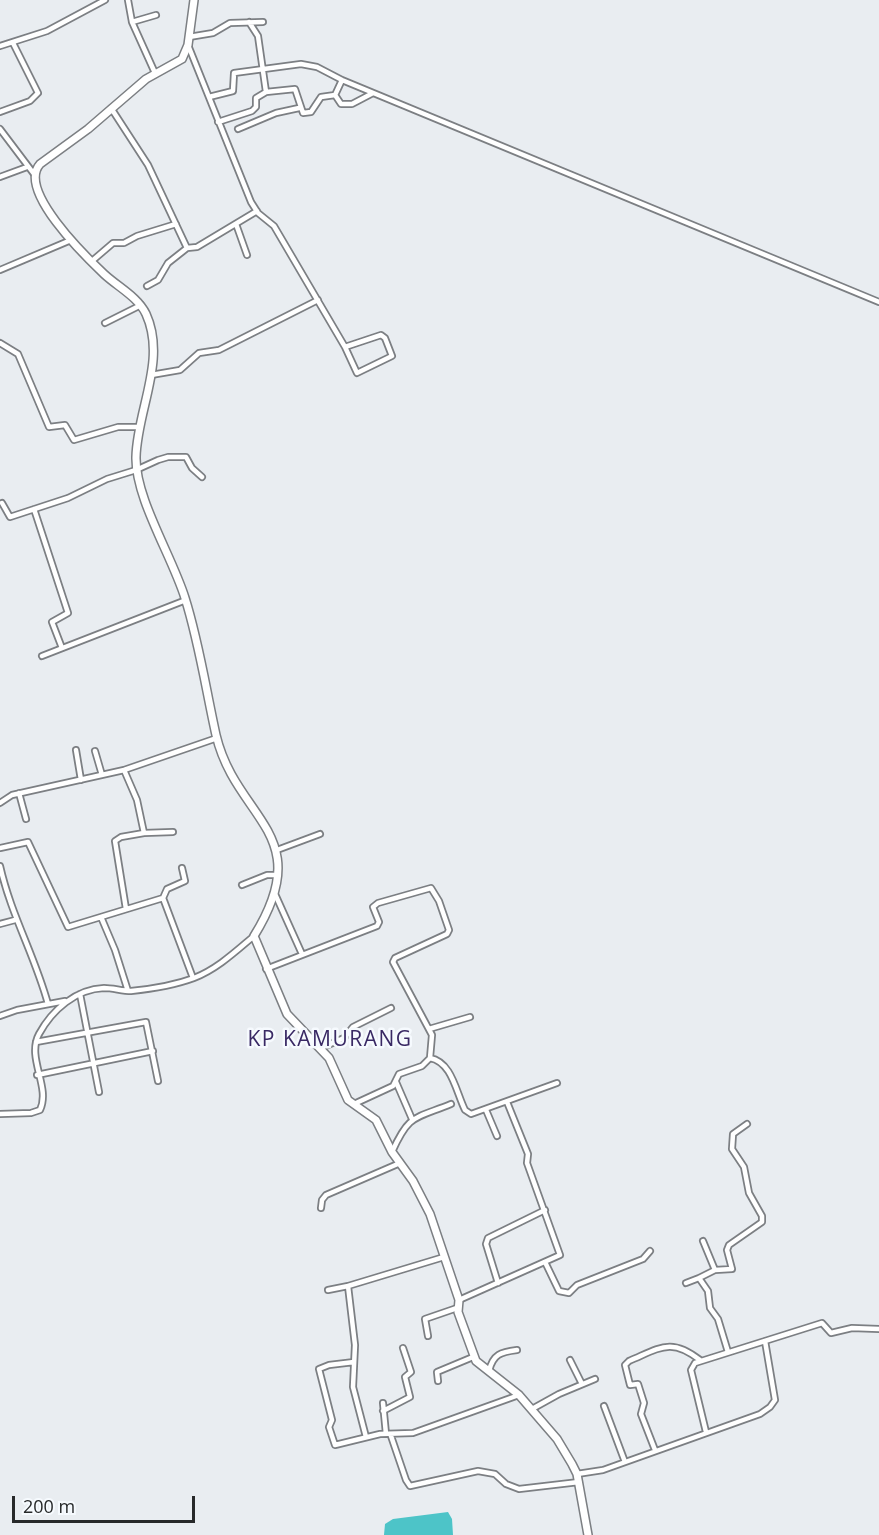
<!DOCTYPE html>
<style>
body{margin:0}
#map{position:relative;width:879px;height:1535px;overflow:hidden;background:#e9edf1;font-family:"Open Sans",sans-serif}
canvas{display:block}
.scale{position:absolute;left:12px;top:1496px;width:183px;height:27px;box-sizing:border-box;border:3px solid #27292a;border-top:0;padding-left:8px;font-size:18px;line-height:21px;white-space:nowrap;color:#27292a;-webkit-text-stroke:4px #f6fafe;paint-order:stroke}
</style>
<div id="map">
<canvas width="879" height="1535"></canvas>
<div class="scale">200 m</div>
</div>
<script>
const g = document.querySelector('canvas').getContext('2d');
g.lineJoin = 'round';
function fillPath(path, color) { g.fillStyle = color; g.fill(path, 'evenodd'); }
function stroke(path, color, width, dash) { g.strokeStyle = color; g.lineWidth = width; g.lineCap = dash ? 'butt' : 'round'; g.setLineDash(dash || []); g.stroke(path); }
function label(font, color, halo, rows, align = 'center') {
  g.font = font + ' "Open Sans",sans-serif'; g.lineWidth = 5; g.setLineDash([]); g.textBaseline = 'middle'; g.strokeStyle = halo; g.fillStyle = color; for (const [text, x, y, turn = 0] of rows) {
    g.save(); g.translate(x, y); g.rotate((+turn || 0) * Math.PI / 180); g.textAlign = isNaN(turn) ? turn : align; if (halo) g.strokeText(text, 0, 0); g.fillText(text, 0, 0); g.restore();
  }
}
fillPath(new Path2D(`
 M448,1512L452,1519L453,1535H384L385,1524L393,1519Z`), '#4dc4c8');
const street = new Path2D(`
 M128,0L132,22
 M249,22L258,36L266,92
 M189,37L213,33L230,23L263,22
 M188,45L251,202L258,213L274,226L345,347L381,335L385,338L392,356L357,373L345,347
 M0,46L47,31L105,0
 M155,73L132,22L156,15
 M342,80L335,95L341,104H352L373,93
 M209,97L233,91L234,73L301,64L317,67L342,80L879,302
 M111,108L148,165L187,248L197,247L257,211
 M0,112L30,101L38,93L13,43
 M218,122L252,111L256,107V98L266,92L295,89L303,113L311,112L321,97L335,95
 M0,129L34,174
 M238,129L276,113L299,108
 M0,177L27,167
 M236,224L247,255
 M92,261L113,243H124L137,236L176,224
 M0,270L71,240
 M147,286L158,280L168,263L187,248
 M105,323L141,305
 M0,343L18,354L49,427L65,425L74,440L118,427H138
 M151,375L180,370L199,353L219,350L318,300
 M2,503L10,517L68,498L107,479L136,470L158,460L168,457H186L192,468L202,477
 M34,509L68,613L52,622L62,648
 M42,656L186,600
 M76,750L81,780
 M95,751L102,775
 M124,770L137,800L144,833L121,837L115,841L126,909
 M19,793L26,819
 M0,803L12,795L124,770L217,738
 M144,833L173,832
 M0,848L28,842L68,927L163,898L193,978
 M277,850L320,834
 M0,866C11,915 35,956 48,1004
 M242,885L267,875H276
 M275,894L302,954
 M163,898L167,889L185,881L182,868
 M101,917L115,950L128,991
 M0,924L15,920
 M266,969L377,926L379,922L373,907L378,903L431,888L439,901L449,930L447,934L395,958L393,962L432,1035L430,1058L422,1066L399,1074L393,1086L354,1104
 M80,994L99,1092
 M0,1016L17,1010L65,1001
 M429,1029L470,1017
 M36,1042L146,1022L158,1081
 M321,1048L344,1038L353,1027L391,1008
 M430,1058C452,1062 456,1092 465,1110L471,1114L557,1083
 M37,1075L153,1051
 M396,1082L412,1119
 M486,1110L497,1136
 M0,1114L31,1113L40,1110C51,1087 26,1058 39,1034C52,1010 76,989 104,988C113,988 122,991 131,991C151,989 175,985 194,978C217,969 235,952 254,936
 M392,1152C409,1114 414,1119 451,1104
 M321,1208L322,1200L326,1195L400,1163
 M703,1241L715,1270
 M545,1262L559,1291L569,1293L577,1285L643,1259L650,1251
 M699,1278L715,1270L732,1269L727,1250L729,1245L762,1222V1216L749,1193L744,1167L732,1149L733,1134L747,1124
 M498,1283L486,1244L488,1238L545,1210
 M686,1283L699,1278L708,1291L710,1308L718,1319L728,1352
 M328,1290L348,1286
 M459,1300L560,1255L527,1163L528,1154L507,1102
 M428,1336L425,1319L457,1308
 M570,1360L582,1384
 M354,1362L329,1365L319,1369L332,1420L329,1427L335,1445L380,1434L413,1433L519,1395
 M489,1371C493,1354 501,1352 517,1350
 M438,1381L437,1372L473,1357
 M383,1403L386,1434
 M604,1406L625,1462
 M532,1409L559,1394L595,1379
 M383,1411L410,1397L405,1377L411,1372L403,1348
 M706,1432L691,1370L695,1363L822,1323L831,1333L852,1328L879,1329
 M391,1436L406,1480L410,1486L478,1471L495,1474L506,1484L519,1489L579,1482
 M366,1437L353,1387L355,1345L348,1286L444,1257
 M655,1450L641,1414L644,1403L638,1384L630,1385L625,1365L629,1361C660,1348 671,1337 700,1360
 M577,1474L603,1470L760,1414L770,1407L775,1400L765,1341`);
const secondary = new Path2D(`
 M194,0L188,45L182,59L146,79L88,129L40,164C17,190 85,256 104,274C118,287 138,297 146,314C167,360 137,410 136,457C135,498 172,556 185,598C199,642 206,690 216,735C236,820 318,833 254,936L287,1014L329,1058L348,1100L376,1120L392,1152L413,1181L430,1214L459,1300L458,1312L476,1361L519,1395L557,1439L572,1464L577,1474L588,1535`);
stroke(street, '#7c7f83', 8);
stroke(secondary, '#7c7f83', 10);
stroke(street, '#fff', 4.5);
stroke(secondary, '#fff', 7);
g.letterSpacing = '1.5px';
label('21px', '#392964', '#f6fafe', [
 ["KP KAMURANG",330,1040]
]);
g.letterSpacing = '0px';
</script>
